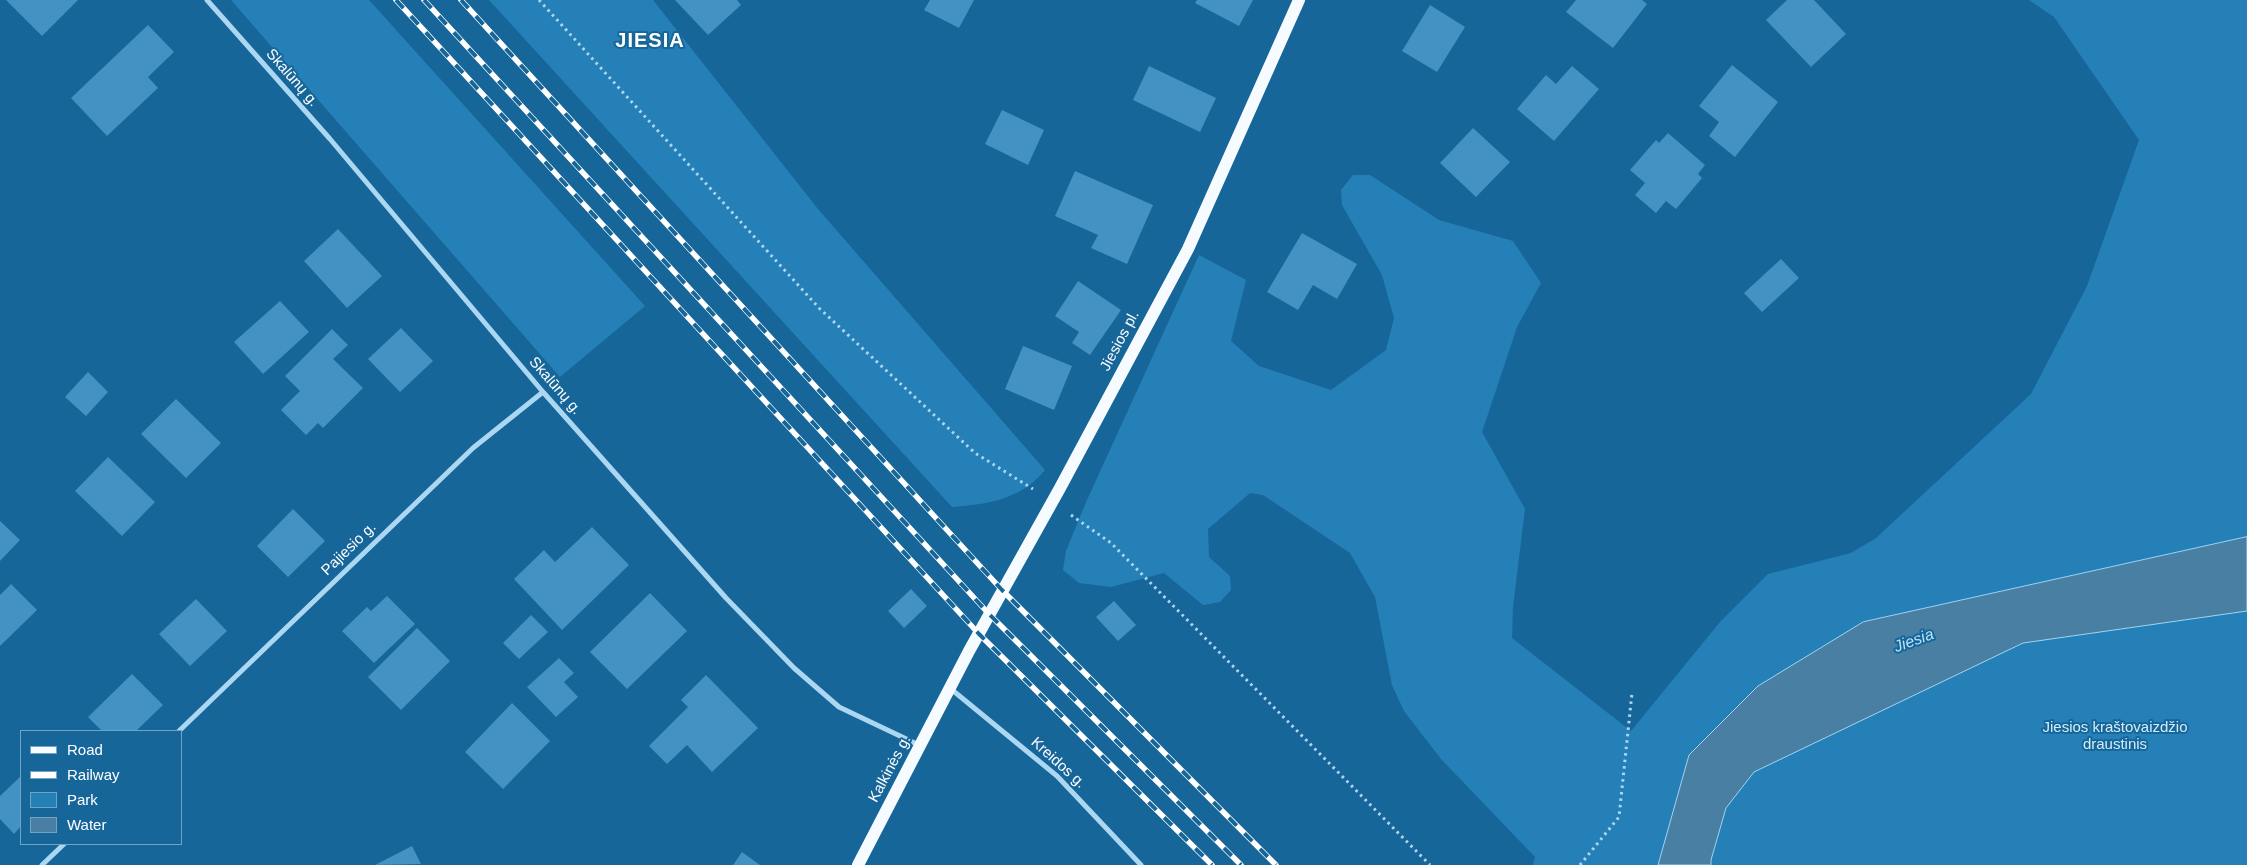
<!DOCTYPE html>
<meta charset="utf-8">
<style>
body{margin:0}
#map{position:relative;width:2247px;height:865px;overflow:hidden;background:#16669a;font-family:Arial,sans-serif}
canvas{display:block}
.legend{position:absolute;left:20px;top:730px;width:162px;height:115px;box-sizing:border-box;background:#16669a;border:1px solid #73a3c2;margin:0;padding:6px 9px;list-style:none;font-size:15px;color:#fff}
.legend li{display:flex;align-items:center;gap:10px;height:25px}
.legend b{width:25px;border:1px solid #73a3c2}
</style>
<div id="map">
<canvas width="2247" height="865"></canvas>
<ul class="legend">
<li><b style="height:6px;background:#f6fbff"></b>Road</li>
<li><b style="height:6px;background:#fff"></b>Railway</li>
<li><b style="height:14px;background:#2580b7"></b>Park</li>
<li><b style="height:14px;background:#487fa3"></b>Water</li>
</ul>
</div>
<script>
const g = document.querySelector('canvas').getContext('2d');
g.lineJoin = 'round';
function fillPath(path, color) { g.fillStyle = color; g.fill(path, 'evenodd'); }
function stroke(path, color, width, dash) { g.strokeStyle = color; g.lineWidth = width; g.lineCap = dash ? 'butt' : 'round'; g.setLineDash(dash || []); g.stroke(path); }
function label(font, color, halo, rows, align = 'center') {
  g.font = font + ' Arial,sans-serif'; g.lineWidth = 4; g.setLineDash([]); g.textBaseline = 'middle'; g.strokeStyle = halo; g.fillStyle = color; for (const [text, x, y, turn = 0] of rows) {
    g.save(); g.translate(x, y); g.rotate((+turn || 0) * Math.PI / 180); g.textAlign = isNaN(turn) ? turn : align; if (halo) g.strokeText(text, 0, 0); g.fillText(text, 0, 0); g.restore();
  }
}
fillPath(new Path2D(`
 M231,0H369L645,306L560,377Z
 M489,0H653L818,209L1045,470C1021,500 987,504 952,507Z
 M2029,0H2247V537L1863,622L1758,686L1689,755L1658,865H1533L1535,857L1441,759L1404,711L1392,685L1375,597L1350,553L1263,495L1250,493L1208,529L1209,557L1230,576L1231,590L1220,602L1203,605L1164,573L1111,587L1079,583L1063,570L1066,551L1087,500L1199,255L1246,280L1231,341L1259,366L1331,390L1386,350L1394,318L1382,275L1342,205L1341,190L1353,175H1370L1439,220L1513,241L1541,283L1517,327L1482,432L1525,509L1513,607L1512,638L1631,731L1720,622L1768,574L1851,553L1876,538L2031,394L2087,286L2139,140L2054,17Z
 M2247,590V865H1683L1705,791L1854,663Z`), '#2580b7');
const water = new Path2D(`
 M2247,537V611L2023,643L1754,772L1726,808L1711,860V865H1658L1689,755L1758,686L1863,622Z`);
fillPath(water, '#487fa3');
stroke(water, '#9ed5f5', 1);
fillPath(new Path2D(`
 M6,0H78L42,36Z
 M675,0H737L741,5L708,35Z
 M930,0H974L959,28L924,10Z
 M1197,0H1253L1239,26L1195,3Z
 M1576,0H1642L1647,4L1613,48L1566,12Z
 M1787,0H1814L1846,34L1811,67L1766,20Z
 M1430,5L1465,27L1437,72L1402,51Z
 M148,25L174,52L148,77L158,88L107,136L71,98Z
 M1732,65L1778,102L1735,157L1709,136L1719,122L1699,106Z
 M1149,66L1216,98L1200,132L1133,100Z
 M1572,66L1599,89L1554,141L1517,109L1546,75L1556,84Z
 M1002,110L1044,130L1028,165L985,144Z
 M1473,128L1510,162L1476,197L1440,163Z
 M1668,133L1705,165L1698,174L1702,178L1676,209L1666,201L1656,213L1635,195L1645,183L1630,170L1656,140L1659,143Z
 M1075,171L1153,205L1127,264L1091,248L1098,235L1055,216Z
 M338,229L382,276L347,308L304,261Z
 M1302,233L1357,264L1337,299L1313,285L1298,310L1267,292Z
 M1781,259L1799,278L1762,312L1744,293Z
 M1078,281L1121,310L1090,355L1072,343L1079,332L1055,316Z
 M280,301L309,332L263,374L234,342Z
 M401,328L433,361L400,392L368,359Z
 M332,329L348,345L333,359L363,388L323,428L318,423L306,435L281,410L300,391L285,376Z
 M1023,346L1072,366L1054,410L1005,389Z
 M88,372L108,392L86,416L65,397Z
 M176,399L221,443L186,478L141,434Z
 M108,457L155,502L122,536L75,491Z
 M293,509L325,541L288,577L257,546Z
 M0,521L20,540L0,561Z
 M592,527L629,565L562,630L514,579L544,550L555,562Z
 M11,584L37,610L0,646V595Z
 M911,589L927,606L904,628L888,611Z
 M650,593L687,631L627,689L590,652Z
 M387,596L415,624L374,663L342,631L367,607L371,611Z
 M196,599L227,631L190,666L159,634Z
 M1114,601L1136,625L1118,641L1096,617Z
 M531,615L548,632L519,659L503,643Z
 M417,628L450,661L401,710L368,677Z
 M559,658L574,673L564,682L578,697L556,717L527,687Z
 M132,674L163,705L136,731H102L88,717Z
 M706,675L758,728L712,772L687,745L667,764L649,746L688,707L681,700Z
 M512,703L550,741L503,789L465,752Z
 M21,776V826L14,834L0,819V796Z
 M412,846L421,864L375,865Z
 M742,852L760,865H733Z`), '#4491c3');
stroke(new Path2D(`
 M539,0L819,308L975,453L1033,489
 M1071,515L1111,543L1430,865
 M1580,865L1619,817L1632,693`), '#abd7f2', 3, [2.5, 4]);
stroke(new Path2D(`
 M207,0L330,139L543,392L726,598L794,668L839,707L919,745
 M951,689L1057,776L1141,865
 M179,731L473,448L543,392
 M42,865L64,844`), '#abd7f2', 5);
stroke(new Path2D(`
 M858,865L969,651L1060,488L1188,249L1299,0`), '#f6fbff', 12);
const rail = new Path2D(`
 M396,0L979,634L1212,865
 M424,0L989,614L1241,865
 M461,0L1002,590L1276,865`);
stroke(rail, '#fff', 5.5);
stroke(rail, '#16669a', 4, [11]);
label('15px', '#fff', '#16669a', [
 ["Skalūnų g.",292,78,49],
 ["Jiesios pl.",1120,341,-62],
 ["Skalūnų g.",555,386,49],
 ["Pajiesio g.",349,549,-44],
 ["Kreidos g.",1058,763,42],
 ["Kalkinės g.",890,769,-62]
]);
label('15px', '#d3edfc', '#16669a', [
 ["Jiesios kraštovaizdžio",2115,728],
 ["draustinis",2115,745]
]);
label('italic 16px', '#bce2f9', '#16669a', [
 ["Jiesia",1914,641,-20]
]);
g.letterSpacing = '1px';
label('bold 20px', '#fff', '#16669a', [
 ["JIESIA",650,41]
]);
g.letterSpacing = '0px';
</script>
